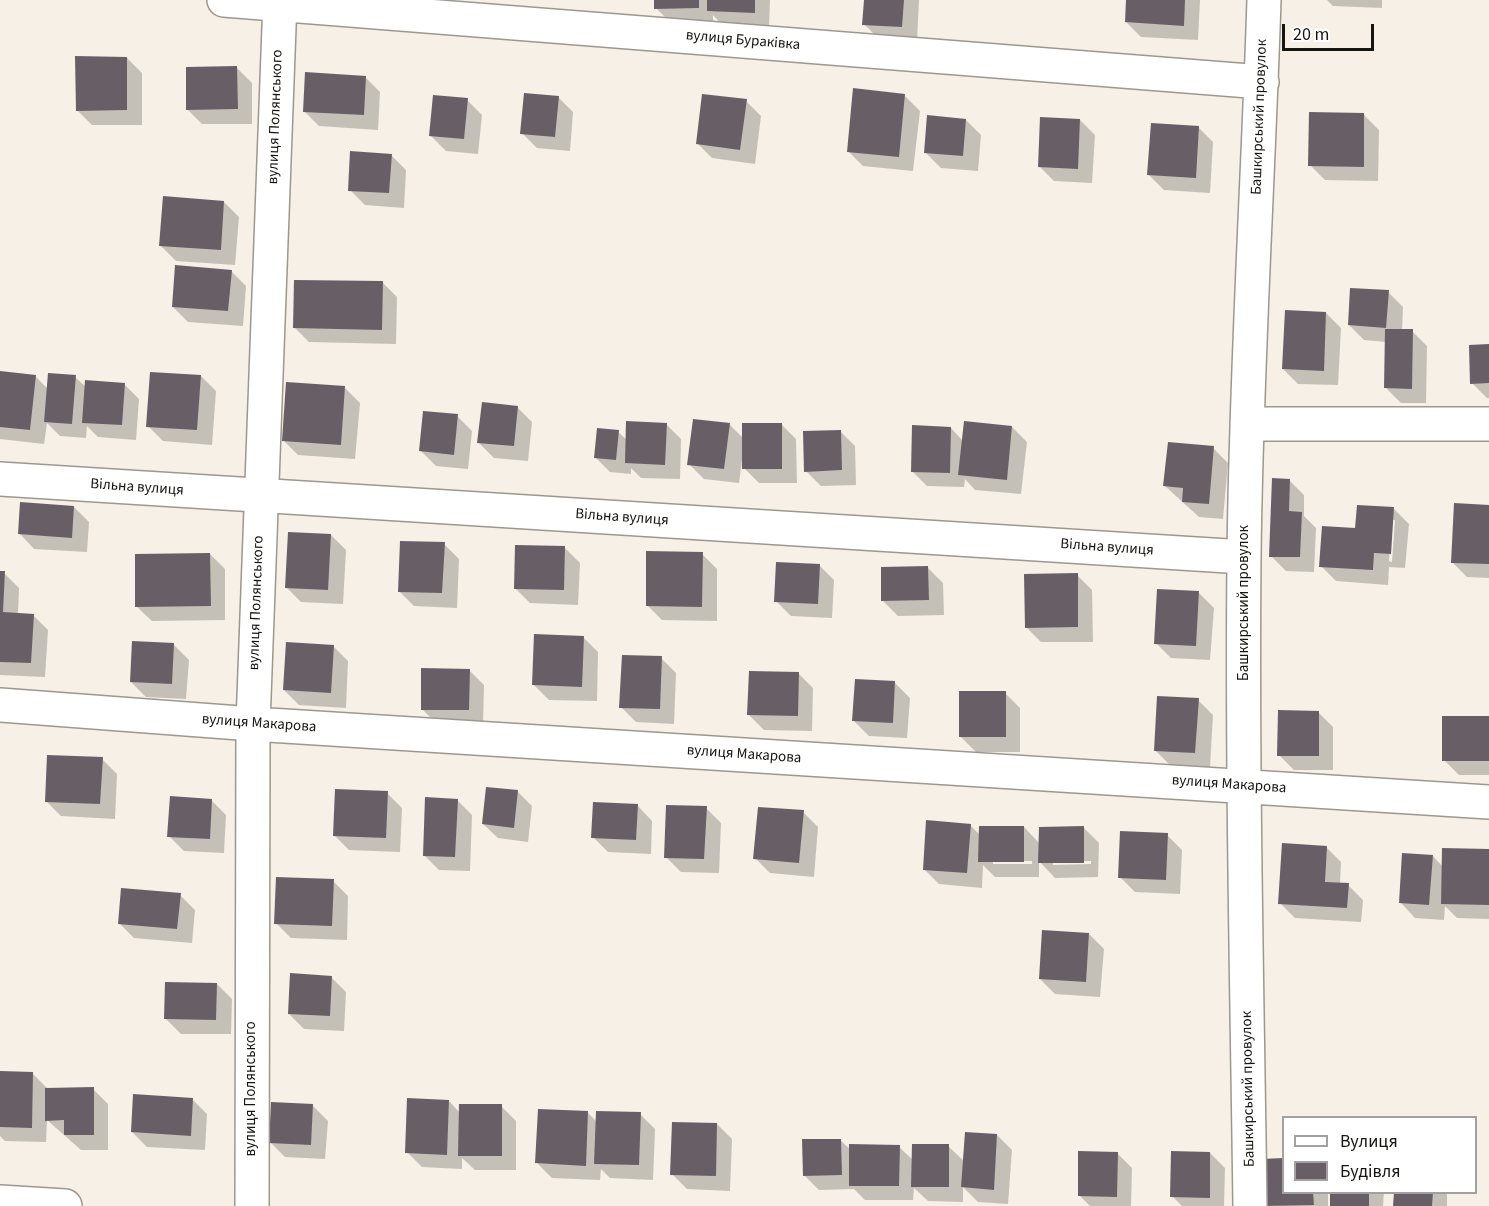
<!DOCTYPE html>
<meta charset="utf-8">
<style>
body{margin:0}
#map{position:relative;width:1489px;height:1206px;overflow:hidden;background:#f6f0e6;font-family:"Source Sans 3",sans-serif}
canvas{display:block}
.legend{position:absolute;left:1282px;top:1116px;width:195px;height:78px;box-sizing:border-box;background:#fff;border:2px solid #a2a1a0;margin:0;padding:8px 10px;list-style:none;font-size:18px;color:#171511}
.legend li{display:flex;align-items:center;gap:12px;height:30px}
.legend b{width:30px;border:2px solid #a2a1a0}
.scale{position:absolute;left:1282px;top:24px;width:92px;height:27px;box-sizing:border-box;border:3px solid #171511;border-top:0;padding-left:8px;font-size:18px;line-height:21px;white-space:nowrap;color:#171511;-webkit-text-stroke:4px #fff;paint-order:stroke}
</style>
<div id="map">
<canvas width="1489" height="1206"></canvas>
<ul class="legend">
<li><b style="height:8px;background:#fff"></b>Вулиця</li>
<li><b style="height:16px;background:#685f66"></b>Будівля</li>
</ul>
<div class="scale">20 m</div>
</div>
<script>
const g = document.querySelector('canvas').getContext('2d');
g.lineJoin = 'round';
function fillPath(path, color) { g.fillStyle = color; g.fill(path, 'evenodd'); }
function stroke(path, color, width, dash) { g.strokeStyle = color; g.lineWidth = width; g.lineCap = dash ? 'butt' : 'round'; g.setLineDash(dash || []); g.stroke(path); }
function label(font, color, halo, rows, align = 'center') {
  g.font = font + ' "Source Sans 3",sans-serif'; g.lineWidth = 6; g.setLineDash([]); g.textBaseline = 'middle'; g.strokeStyle = halo; g.fillStyle = color; for (const [text, x, y, turn = 0] of rows) {
    g.save(); g.translate(x, y); g.rotate((+turn || 0) * Math.PI / 180); g.textAlign = isNaN(turn) ? turn : align; if (halo) g.strokeText(text, 0, 0); g.fillText(text, 0, 0); g.restore();
  }
}
fillPath(new Path2D(`
 M656,0H770L769,27L723,26L713,15V23H671L656,8Z
 M865,0H919L917,41L879,39L864,24Z
 M1128,0H1200L1198,40L1141,37L1126,22Z
 M1327,0H1382V8L1333,6Z
 M127,58L142,73V125H92L77,110Z
 M237,68L252,83V124H202L187,109Z
 M365,77L380,92L378,130L319,126L304,111Z
 M905,96L920,111L913,171L863,166L848,151Z
 M558,97L573,112L570,151L537,148L522,133Z
 M467,100L482,115L478,154L446,151L431,136Z
 M746,101L761,116L755,164L712,158L697,143Z
 M1364,115L1379,130L1378,181L1325,180L1310,165Z
 M966,120L981,135L978,171L941,168L926,153Z
 M1080,120L1095,135L1092,183L1054,181L1039,166Z
 M1198,127L1213,142L1210,193L1164,190L1149,175Z
 M391,155L406,170L404,208L365,205L350,190Z
 M224,202L239,217L235,265L176,261L161,246Z
 M231,271L246,286L243,326L188,322L173,307Z
 M382,282L397,297L396,344L309,342L294,327Z
 M1388,292L1403,307L1402,331H1412L1427,346L1426,403H1401L1386,388L1387,342L1364,340L1349,325Z
 M1326,313L1341,328L1338,385L1298,384L1283,369Z
 M1489,345V398H1487L1472,383Z
 M0,373L36,377L48,389L75,377L86,387L124,384L139,399L136,440L98,437L87,426L86,438L60,436L47,423L44,444L0,439Z
 M201,376L216,391L212,445L163,441L148,426Z
 M345,388L360,403L355,459L298,455L283,440Z
 M517,407L532,422L528,461L494,458L479,443Z
 M457,416L472,431L468,469L436,466L421,451Z
 M666,424L681,439L680,479L641,478L631,468V474L610,472L595,457L618,432L627,440Z
 M729,424L744,439L781,424L796,439L797,483H759L744,468V460H742L739,483L704,479L689,464Z
 M1012,427L1027,442L1021,494L975,490L965,479L964,487L927,486L912,471L951,428L963,441Z
 M840,431L855,446L856,485L821,486L806,471Z
 M1213,448L1228,463L1223,519L1199,517L1165,486Z
 M1289,480L1304,495V516L1316,528L1314,572L1286,571L1271,556Z
 M1489,506V578L1467,577L1452,562Z
 M74,507L89,522L87,552L34,549L20,534Z
 M1394,509L1409,524L1405,568L1389,567L1388,585L1336,581L1321,566L1356,530ZM1392,520H1395L1392,562L1389,561Z
 M331,535L346,550L343,604L301,602L286,587Z
 M444,544L459,559L457,608L414,606L399,591Z
 M565,548L580,563L578,605L530,603L515,588Z
 M210,554L225,569V620L152,621L137,607Z
 M702,554L717,569V621L662,620L647,605Z
 M819,565L834,580L832,618L791,616L776,601Z
 M928,568L943,583L944,615L898,616L883,601Z
 M0,573H4L19,588L18,614L33,615L48,630L45,677L0,675Z
 M1077,575L1092,590L1093,642H1041L1026,627Z
 M1199,593L1214,608L1210,660L1171,658L1156,643Z
 M583,637L598,652L597,701L549,700L534,685Z
 M174,645L189,660L186,699L146,697L131,682Z
 M333,646L348,661L346,708L299,705L284,690Z
 M661,658L676,673L674,724L636,722L621,707Z
 M469,670L484,685L483,724H437L422,709Z
 M798,673L813,688L812,731L764,730L749,715Z
 M895,683L910,698L907,738L869,736L854,721Z
 M1005,693L1020,708V752H976L961,737Z
 M1198,700L1213,715L1210,767L1170,765L1155,750Z
 M1318,712L1333,727V770H1294L1279,755Z
 M1489,718V775H1459L1444,760Z
 M102,759L117,774L115,819L61,816L46,801Z
 M517,791L532,806L528,842L498,838L483,824Z
 M387,793L402,808L400,852L349,850L334,835Z
 M211,800L226,815L224,853L184,851L169,836Z
 M457,800L472,815L470,871L439,870L424,855Z
 M638,806L652,821L651,854L608,852L593,837Z
 M706,808L721,823L719,873L681,872L666,857Z
 M803,812L818,827L814,877L770,873L755,858Z
 M970,825L980,835L1024,827L1040,844L1084,828L1099,843L1098,877L1055,878L1039,861V877H995L983,865L982,888L939,884L924,869ZM993,861H1032V864H993ZM1091,861V864L1053,865V862Z
 M1167,835L1182,850L1180,894L1135,892L1120,877Z
 M1326,847L1341,862L1340,884L1348,885L1363,900L1361,922L1295,918L1280,903Z
 M1489,851V919L1457,918L1445,906L1444,920L1415,918L1401,903L1433,856L1443,867Z
 M333,881L348,896L347,940L291,938L276,923Z
 M180,895L195,910L192,943L134,938L119,923Z
 M1089,934L1104,949L1100,997L1055,994L1040,979Z
 M331,977L346,992L344,1031L304,1029L289,1014Z
 M217,984L232,999L231,1034H181L166,1019Z
 M0,1073L33,1074L48,1089H93L108,1104V1150H81L47,1120L46,1142L5,1141L0,1136Z
 M192,1099L207,1114L205,1150L147,1147L132,1132Z
 M449,1101L460,1113L501,1106L516,1121V1170H475L462,1158V1169L422,1167L407,1152Z
 M313,1106L328,1121L325,1159L285,1157L270,1142Z
 M588,1113L597,1122L640,1114L655,1129L653,1180L610,1178L601,1169L600,1180L552,1178L537,1163Z
 M717,1124L732,1139L730,1191L687,1189L672,1174Z
 M997,1135L1012,1150L1008,1204L978,1202L963,1187V1202L928,1201L914,1188L913,1200H865L854,1189L819,1190L804,1175L840,1140L851,1150L899,1147L913,1160L948,1146L965,1162Z
 M1117,1153L1132,1168L1131,1206H1090L1079,1195Z
 M1210,1153L1225,1168L1224,1206H1182L1172,1196Z
 M1284,1192H1328V1206H1264Z
 M1332,1192H1384L1383,1206H1331Z
 M1395,1192H1447V1206H1395Z`), '#0003');
fillPath(new Path2D(`
 M654,0H699V8L654,9Z
 M707,0H755V13L707,11Z
 M864,0H904L902,27L862,25Z
 M1126,0H1185L1184,26L1125,22Z
 M75,56L127,57V110L76,111Z
 M237,66L238,109L186,110V67Z
 M305,72L366,76L364,115L303,112Z
 M853,88L905,94L899,157L847,152Z
 M524,93L559,96L555,137L520,134Z
 M702,94L747,99L740,150L696,144Z
 M433,95L468,98L464,139L429,136Z
 M1309,112L1364,113V167L1308,166Z
 M927,115L966,119L963,156L924,153Z
 M1040,117L1080,119L1078,169L1038,167Z
 M1151,123L1199,126L1196,178L1147,175Z
 M350,151L392,154L389,193L348,191Z
 M163,196L224,201L221,250L159,246Z
 M175,265L232,270L228,311L172,307Z
 M294,280L383,281L382,330L293,328Z
 M1350,288L1389,290L1386,328L1348,325Z
 M1285,310L1326,312L1324,371L1282,369Z
 M1385,329H1413L1412,389L1384,388Z
 M1489,344V383L1470,384L1469,345Z
 M0,371L36,375L30,430L0,427Z
 M150,372L201,375L197,430L146,427Z
 M48,373L76,375L72,424L44,422Z
 M85,380L125,383L122,425L82,423Z
 M286,382L345,386L341,445L282,441Z
 M482,402L518,406L514,446L477,443Z
 M423,411L458,414L454,455L419,451Z
 M693,419L730,423L724,469L687,465Z
 M626,421L667,423L665,465L625,463Z
 M964,421L1012,426L1007,480L958,475Z
 M742,423H782V469H742Z
 M912,425L951,427L950,473L911,472Z
 M597,428L619,430L616,460L594,458Z
 M841,430L842,470L804,472L803,431Z
 M1168,442L1214,446L1209,504L1182,502L1183,488L1163,486Z
 M1272,478L1290,479L1289,511L1302,512L1300,557H1269Z
 M20,502L74,506L72,538L18,534Z
 M1454,503L1489,505V564L1451,563Z
 M1357,505L1394,507L1391,554L1374,553L1373,570L1319,567L1322,526L1355,528Z
 M288,532L331,534L328,590L285,588Z
 M400,541L445,542L442,593L398,592Z
 M515,545L565,546L564,590L514,589Z
 M646,551L703,552L702,607L646,606Z
 M210,553L211,606L135,607V554Z
 M776,562L820,564L818,604L774,602Z
 M928,566L929,600L881,601V567Z
 M0,571H5L3,612L34,614L31,663L0,662Z
 M1078,573V627L1025,628L1024,574Z
 M1157,589L1199,591L1196,646L1154,644Z
 M534,634L584,636L582,687L532,685Z
 M132,641L174,643L172,684L130,682Z
 M286,642L334,645L331,693L283,690Z
 M622,655L662,656L660,709L619,708Z
 M421,668L470,669L469,710H421Z
 M749,671L799,672L798,716L747,715Z
 M855,679L895,681L893,723L852,721Z
 M959,691H1006V737H959Z
 M1157,696L1199,698L1195,753L1154,751Z
 M1278,710L1319,711V756H1277Z
 M1442,716H1489V761H1442Z
 M47,755L103,757L100,804L45,802Z
 M486,787L518,790L514,828L482,824Z
 M335,789L388,791L386,838L333,836Z
 M170,796L212,799L210,839L167,837Z
 M425,797L458,799L455,857L423,856Z
 M593,802L638,804L636,840L591,838Z
 M666,805L707,806L704,859L664,858Z
 M758,807L804,810L799,863L753,859Z
 M926,820L971,824L967,873L923,870Z
 M979,826H1024V862H978Z
 M1084,826V863H1038L1039,827Z
 M1120,831L1168,833L1166,880L1118,878Z
 M1282,843L1327,846L1325,882L1349,883L1347,908L1278,904Z
 M1442,848L1489,849V905L1441,904Z
 M1402,853L1433,855L1429,905L1399,903Z
 M276,877L334,879L332,926L274,924Z
 M121,888L181,893L177,929L118,924Z
 M1042,930L1089,933L1086,982L1039,979Z
 M290,973L332,976L330,1016L288,1014Z
 M165,982L217,983L216,1020L164,1019Z
 M0,1071L33,1072L32,1128L0,1127Z
 M94,1087V1135H64V1120L45,1121V1088Z
 M133,1094L193,1098L191,1136L131,1132Z
 M407,1098L449,1100L447,1155L405,1153Z
 M271,1102L313,1104L311,1145L269,1143Z
 M459,1104H502V1156H458Z
 M538,1109L588,1111L586,1166L535,1163Z
 M596,1111L641,1112L639,1165L594,1164Z
 M672,1122L717,1123L716,1176L670,1175Z
 M965,1132L997,1134L994,1190L961,1187Z
 M802,1139H841L842,1175L803,1176Z
 M849,1144L900,1145L899,1186H849Z
 M912,1144H949V1187H911Z
 M1078,1151L1118,1152L1117,1197L1078,1196Z
 M1171,1151L1210,1152V1198L1170,1197Z
 M1284,1158V1192H1313L1314,1205L1262,1206L1261,1159Z
 M1330,1192H1369V1206H1330Z
 M1394,1192H1433L1432,1206H1393Z`), '#685f66');
const minor = new Path2D(`
 M224,0L1262,82
 M1247,424H1489
 M0,479L1244,557
 M0,705L253,724L1489,802
 M0,1202L65,1206
 M252,1206L253,724L280,0
 M1250,1206C1247,990 1242,774 1244,557C1246,371 1258,186 1264,0`);
stroke(minor, '#9d988e', 36);
stroke(minor, '#fff', 33);
label('15px', '#171511', '#fff', [
 ["вулиця Бураківка",743,41,5],
 ["вулиця Полянського",276,117,-88],
 ["Башкирський провулок",1260,117,-88],
 ["Вільна вулиця",137,488,4],
 ["Вільна вулиця",622,518,4],
 ["Вільна вулиця",1107,548,4],
 ["вулиця Полянського",257,603,-88],
 ["Башкирський провулок",1245,603,-90],
 ["вулиця Макарова",259,724,4],
 ["вулиця Макарова",744,755,4],
 ["вулиця Макарова",1229,785,4],
 ["вулиця Полянського",252,1089,-90],
 ["Башкирський провулок",1249,1089,-91]
]);
</script>
